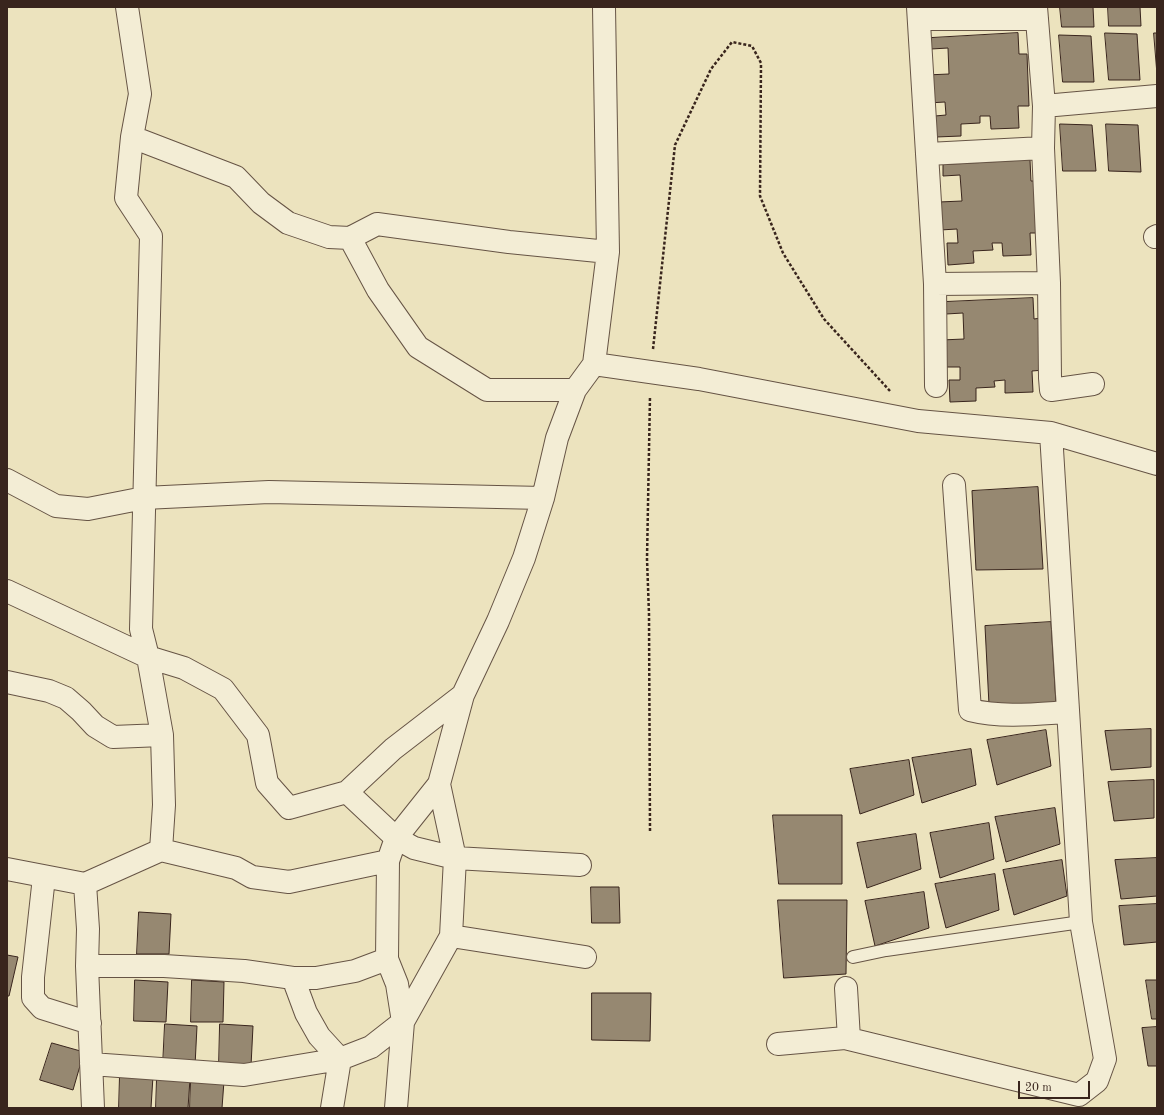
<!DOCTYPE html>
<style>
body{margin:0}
#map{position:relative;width:1164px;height:1115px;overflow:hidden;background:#ece3be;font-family:"Old Standard TT",serif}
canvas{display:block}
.frame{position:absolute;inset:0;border:8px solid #39251d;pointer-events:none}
.scale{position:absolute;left:1018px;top:1081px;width:72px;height:18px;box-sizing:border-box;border:2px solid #39251d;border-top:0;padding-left:5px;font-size:12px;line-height:14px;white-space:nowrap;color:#39251d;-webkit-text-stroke:3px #f3edd5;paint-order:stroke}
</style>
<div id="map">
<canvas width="1164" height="1115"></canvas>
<div class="frame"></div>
<div class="scale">20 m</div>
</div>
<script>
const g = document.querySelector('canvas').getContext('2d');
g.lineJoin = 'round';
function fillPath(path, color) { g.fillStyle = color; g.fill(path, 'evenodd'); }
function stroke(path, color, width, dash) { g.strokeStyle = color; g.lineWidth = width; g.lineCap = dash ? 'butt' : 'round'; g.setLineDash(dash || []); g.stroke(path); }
const building = new Path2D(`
 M1060,7H1093L1094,27H1062Z
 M1108,7H1140L1141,26H1109Z
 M1018,33L1019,54H1027L1029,106H1018L1019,128L991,129L990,116H980V123L961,124V136L936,137L935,116L946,115L945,102L928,103L926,75L949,74L948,48L931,49V38Z
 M1105,33L1137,34L1140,80H1109Z
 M1154,33H1157V74Z
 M1059,35L1091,36L1094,82H1063Z
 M1060,124L1092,125L1096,171H1063Z
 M1106,124L1138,125L1141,172L1109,171Z
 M1030,160L1031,181H1039L1041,233H1030L1031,255L1003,256L1002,243H992L993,250L973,251L974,263L948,265L947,243H958L957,229L940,230L939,202L962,201L960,175L943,176V165Z
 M1033,298L1034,319L1041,318L1044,370L1032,371L1033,392L1005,393V380L994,381L995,387L976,388V401L950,402L949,380H960V367H942L941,340L964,339L963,313L946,314L945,302Z
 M1038,487L1043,569L976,570L972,491Z
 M1051,622L1056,704L989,705L985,626Z
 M1151,729V767L1111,770L1105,731Z
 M1046,730L1051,766L997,785L987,740Z
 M971,749L976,785L922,803L912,758Z
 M909,760L914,795L860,814L850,769Z
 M1154,780V818L1114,821L1108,782Z
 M1055,808L1060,844L1006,862L995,817Z
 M773,815H842V884H779Z
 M989,823L994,859L940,878L930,833Z
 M916,834L921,869L867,888L857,843Z
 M1157,858V896L1121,899L1115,860Z
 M1062,860L1067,896L1014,915L1003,870Z
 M995,874L999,910L946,928L935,884Z
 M591,887H619L620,923H592Z
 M924,892L929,928L875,946L865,901Z
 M778,900H847L846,974L784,978Z
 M1157,904V942L1124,945L1119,906Z
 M139,912L171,914L169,954H137Z
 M7,955L18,957L9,996H7Z
 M135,980L168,982L166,1022L134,1021Z
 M192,980L224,982L223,1022H191Z
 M1146,980H1157V1019H1152Z
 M592,993H651L650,1041L592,1040Z
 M165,1024L197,1026L195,1066L163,1065Z
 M220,1024L253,1026L251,1066L219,1065Z
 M1157,1027V1066H1148L1142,1028Z
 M52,1043L84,1052L73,1090L40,1080Z
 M120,1074L153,1076L151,1108H119Z
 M157,1077L190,1079L188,1108H156Z
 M191,1080L224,1081L222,1108H190Z`);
fillPath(building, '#968871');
stroke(building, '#39251d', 1);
const lane = new Path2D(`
 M853,957L886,950L1081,922`);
const street = new Path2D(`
 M127,7L140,94L132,137L126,198L151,236L141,629L148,657L162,735L164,805L161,850
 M604,7L608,252
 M918,7L935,284L936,386
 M1036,7L1044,106L1043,148L1049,283L1050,378L1051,390L1093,384
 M919,19H1037
 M1044,106L1157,96
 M132,137L236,177L261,203L288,223L329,237L350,238L377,224L509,242L608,252L594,364
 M928,154L1043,148
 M1155,237L1157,236
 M350,238L378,290L418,347L487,390H575
 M935,284L1049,283
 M7,480L56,506L88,509L144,498L269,492L543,498
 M954,485L970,710C1002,718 1036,714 1068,712
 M7,591L148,657L184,668L223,689L258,735L267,783L289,808L347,792L393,749L463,695
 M7,682L49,691L66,698L81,711L95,726L113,737L162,735
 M347,792L396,838L414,848L455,858L439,784L463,695L498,621L524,558L543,498L557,438L575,390L594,364L699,379L918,421L1051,433L1157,464
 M7,869L85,884
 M44,877L33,977V998L42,1008L90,1023
 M451,936L585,957
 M387,959L388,861L396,838L439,784
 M87,966H164L244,971L293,978H316L355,971L387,959L397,984L403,1022L396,1108
 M293,978L306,1013L319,1036L340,1059
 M846,988L849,1039
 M778,1044L845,1038L1079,1095L1097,1081L1105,1059L1081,922L1051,433
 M91,1064L244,1075L340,1059
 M93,1108L87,966L88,929L85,884L161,850L236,868L252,877L289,882L388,861
 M332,1108L340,1059L371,1047L403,1022L451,936L455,858L580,865`);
stroke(lane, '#665445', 14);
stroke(street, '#665445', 24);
stroke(new Path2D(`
 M653,349L675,145L711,69L732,42L752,46L761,63L760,196L783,253L824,319L890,391
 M650,831L649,614L647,559L650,396`), '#39251d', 2.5, [3, 2]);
stroke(lane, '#f3edd5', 12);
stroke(street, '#f3edd5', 22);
</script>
